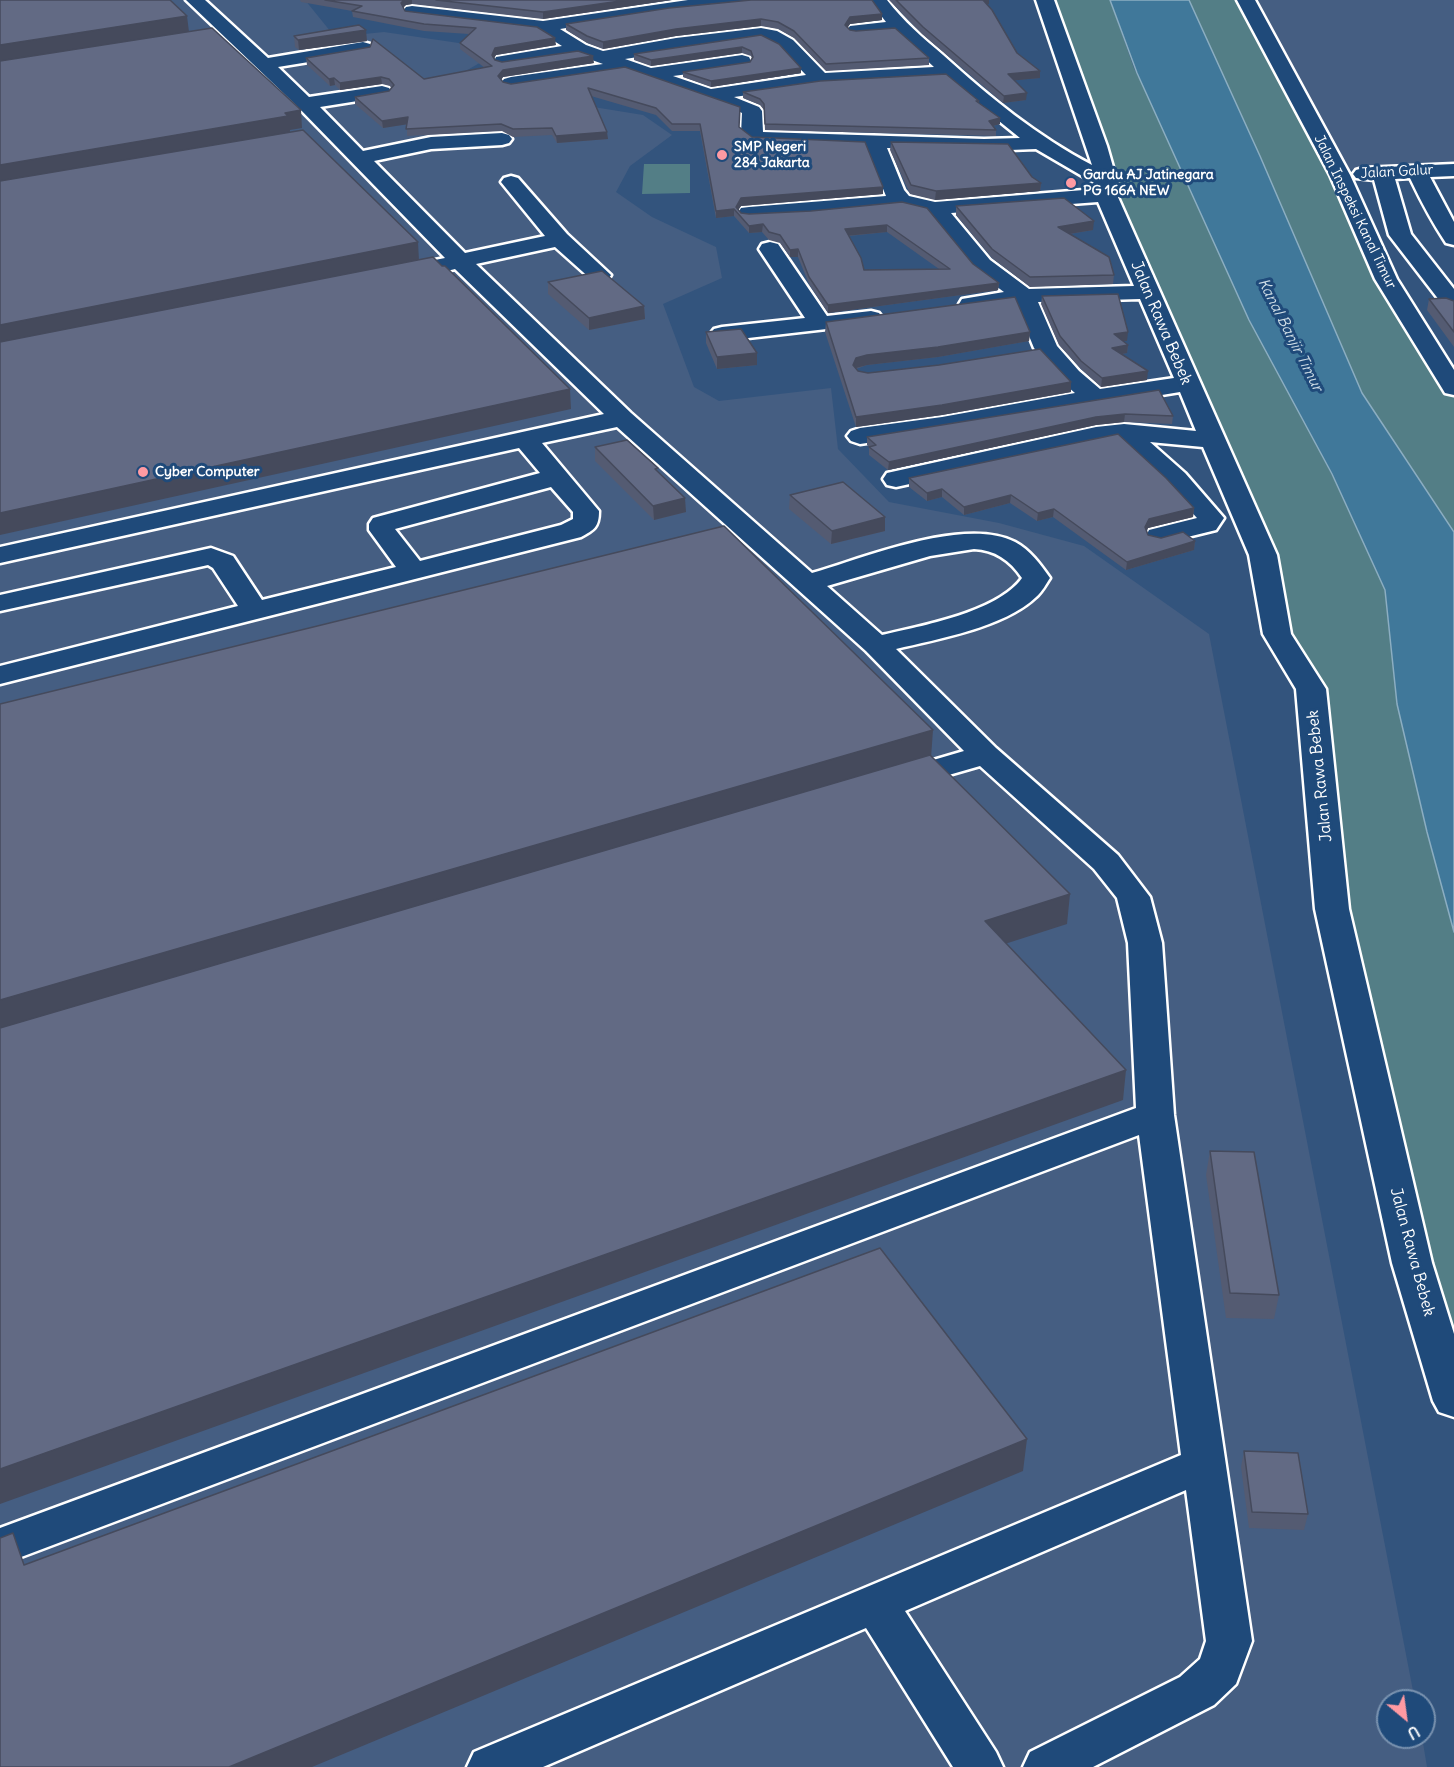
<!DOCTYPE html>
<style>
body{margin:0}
#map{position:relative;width:1454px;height:1767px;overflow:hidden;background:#33547d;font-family:Delius,sans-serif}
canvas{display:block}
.north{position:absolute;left:1376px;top:1689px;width:60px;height:60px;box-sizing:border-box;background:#1f4a7a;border:2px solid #7992af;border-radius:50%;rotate:151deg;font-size:16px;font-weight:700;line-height:24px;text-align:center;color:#fff}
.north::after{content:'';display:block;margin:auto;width:21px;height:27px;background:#ff9aa2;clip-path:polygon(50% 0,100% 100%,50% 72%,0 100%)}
</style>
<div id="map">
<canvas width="1454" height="1767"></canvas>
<div class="north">U</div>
</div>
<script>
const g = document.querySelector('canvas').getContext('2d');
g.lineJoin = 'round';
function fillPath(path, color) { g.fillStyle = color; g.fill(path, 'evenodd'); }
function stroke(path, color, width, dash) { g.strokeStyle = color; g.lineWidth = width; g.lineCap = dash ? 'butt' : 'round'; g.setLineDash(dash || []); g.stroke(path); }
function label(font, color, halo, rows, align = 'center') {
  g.font = font + ' Delius,sans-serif'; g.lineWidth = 6; g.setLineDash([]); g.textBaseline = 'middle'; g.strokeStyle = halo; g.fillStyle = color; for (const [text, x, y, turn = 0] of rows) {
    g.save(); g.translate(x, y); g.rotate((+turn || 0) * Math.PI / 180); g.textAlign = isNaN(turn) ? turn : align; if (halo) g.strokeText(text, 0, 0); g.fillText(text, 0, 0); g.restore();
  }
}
fillPath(new Path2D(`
 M0,0H305L335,37L384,32L479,46L495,54L445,83L643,115L672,135L630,166L616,192L652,217L716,247L722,278L663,304L694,387L719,401L831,388L838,449L889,502L999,523L1084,546L1209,634L1415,1701H1388V1737H1422L1427,1767H0Z
 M1248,0H1454V165L1343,170Z`), '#455e82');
fillPath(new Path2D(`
 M1046,0H1110L1134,68L1308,429L1334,479L1385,590L1397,704L1427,832L1454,932V1401L1353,1000L1311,689L1277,634L1263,555L1106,195Z
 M1189,0H1246L1454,388V532L1362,393Z
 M644,164H690V193L642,194Z`), '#537e86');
const water = new Path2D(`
 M1110,0H1189L1260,156L1362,393L1454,532V932L1427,832L1397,704L1385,590L1332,474L1249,320L1137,73Z`);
fillPath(water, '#40789a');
stroke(water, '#8caec2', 1.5);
const minor = new Path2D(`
 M186,0H205L268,58L363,42L370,44L372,48L370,52L278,67L309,97L382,86L389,88L392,92L389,96L320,107L363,151L431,137L502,133L509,135L512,139L509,143L502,145L431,149L374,161L465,253L545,236L501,182L504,178L511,176L518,178L567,234L611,275L608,280L600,282L592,280L555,247L476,264L631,413L812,573C864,558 965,516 1015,542C1030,550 1040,564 1050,578C1046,584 1042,592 1036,597C1005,627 938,639 896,649L996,748L1118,855L1150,897L1162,943L1174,1115L1252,1641L1236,1684L1214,1705L1093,1767H1023L1030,1752L1180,1677L1200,1659L1206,1641L1186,1490L905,1611L996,1752L1003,1767H953L866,1628L543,1767H467L474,1752L1181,1455L1139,1135L0,1565V1528L1136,1108L1128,943L1117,898L1094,869L980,766L900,789L889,787L884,780L889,773L964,751L866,651L617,427L542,443L599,511C599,527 594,530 581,537L0,684V666L238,606L213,568L208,565L0,611V595L211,548L233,556L262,600L396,567L369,530V524L373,518L540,473L519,448L0,563V547L604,414L455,269L443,272L435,270L432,265L435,260L445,258L298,107ZM551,487L573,512V519L561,525L420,561L395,529ZM974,549C995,550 1010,560 1022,578C998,612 921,626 882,635L827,586L930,556Z
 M688,0H757L754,4L748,5L669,12L560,29L586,45L603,51L676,38L761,28L777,31L793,40L825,73L934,67L896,32L856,35L850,34L847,30L850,26L886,22L869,0H887C903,21 923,38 943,55C989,97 1037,136 1092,165L1036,0H1054L1107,146L1117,181V195L1277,555L1291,634L1326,689L1349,909L1432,1263L1454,1334V1417L1439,1412L1433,1401L1392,1263L1315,909L1296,689L1263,634L1249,555L1203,447L1150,442L1185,473L1224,518L1216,530L1159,544L1149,542L1146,536L1149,530L1197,518L1167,485L1118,440L1096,443L896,487L887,485L883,479L887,473L896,471L1096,427L1124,424L1196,431L1180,392L901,438L860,444L851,441L847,436L851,431L860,428L942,417L1075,393L1061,381L1034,348L1016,304L970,311L962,309L959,304L962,299L1004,292L974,270L928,213L902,207L811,216L749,219L741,218L738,213L741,208L749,207L886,196L866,147L752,142L741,134L742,113L740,112L625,72L511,89L504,87L501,83L504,79L511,77L603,64L578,55L503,67L496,65L494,61L496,57L562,46L538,31L412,16L406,15L403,11L406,7L412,6L543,21ZM761,38L780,48L806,75L711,89L673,76L742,67L749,65L751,61L749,57L742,55L651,68L625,59ZM946,78L1020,138L984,139L763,132L762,111L759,107L734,97L820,85ZM887,148L984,151L1036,149L1096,184V189L935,202L909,196L904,190ZM1098,202L1134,286L1029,289L990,260L951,213ZM1140,299L1174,378L1100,389L1079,371L1057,346L1038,302Z
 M1237,0H1255L1350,175L1397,279L1454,370V395L1445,393L1442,388L1375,279L1330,175Z
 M1454,164V176L1430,177L1454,222V245L1446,243C1432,222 1421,201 1410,178L1395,179L1411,234L1454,289V311L1446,309L1389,235L1374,180L1356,178L1353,174L1356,170L1363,168Z
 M770,242L778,244L827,316L871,311L879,313L883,318L879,323L722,341L714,339L710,334L714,329L722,327L805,318L759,249L762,244Z`);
stroke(minor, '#fff', 5);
fillPath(minor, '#1f4a7a');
fillPath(new Path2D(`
 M300,0H672L543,19L412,4L406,5L403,7L405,11L556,45L496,55L494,58L495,60L502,62L594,63L503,77L501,80L503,82L511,84L625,67L739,127L752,137L883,194L741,206L738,210L741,213L749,214L811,211L902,202L973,264L999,283L998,290L828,313L809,284L798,257H790L780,243L769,240L762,232L749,233L734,216L716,218L700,131H672L656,115L591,96L608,139L557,143L552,135L513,137L502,131L407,136V124L383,128L355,104V97L389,91L391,88L390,86L382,84L340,90L335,85L330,86L307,65L306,58L424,79L485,68L460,49V43L469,34L424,31L353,17L352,11L301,2ZM887,232L939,269L864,270L849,236Z
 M751,0L882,20L850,24L848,27L850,30L929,58V65L826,71L794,38L778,29L761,26L676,36L603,49L587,43L566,30V24Z
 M889,0H989V4H987L1017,53L1040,71V78L1015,80L1026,100L1003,103L922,34Z
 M761,35L801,68V73L711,87L683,77V72L750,62L752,58L751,56L742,53L651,66L634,60V54Z
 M294,36L367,41L299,50L295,47Z
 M743,92L979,101V103L1000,118V124L993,126L996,130V136L765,130L764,110L760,105L743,98Z
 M891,142L1041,183L1040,191L935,200L910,194L890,150Z
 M956,206L1093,230L1070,234L1114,275L1113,284L1030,287L992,258L956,215Z
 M548,282L644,306L645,319L589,330L548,294Z
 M1042,296L1127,341H1123L1128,345L1127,353L1122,354L1147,380L1101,387L1081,369L1059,345L1041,304Z
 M1429,299L1454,301V347L1427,310Z
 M826,322L1030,332L1029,341L938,357L867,365L856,369L858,371L868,373L1071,392L942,415L856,427L825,332Z
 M706,332L757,365L717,369L706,343Z
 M1159,390L1173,416L1172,424L1124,422L1096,425L888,470L869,455V447L867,445V437Z
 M595,447L658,472L686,512L654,520L595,461Z
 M909,478L1194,508L1193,517L1148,528L1147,531L1148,535L1161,538L1195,541L1194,550L1126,570L1053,517L1037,521L1010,503L964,515L942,497L927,501L909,487Z
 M790,495L885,531L831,544L789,509Z
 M1210,1151L1279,1295L1274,1319L1226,1318L1206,1175Z
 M1244,1451L1308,1514L1304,1530L1249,1528L1241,1467Z`), '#545b72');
fillPath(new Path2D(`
 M404,0H412V4L406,5L401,10V3Z
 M627,0H672L543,19V12Z
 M982,0H989V4L982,5Z
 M882,14V20L850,24L845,31V25L850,17Z
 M187,16L189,32L0,62V45Z
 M761,19V26L676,36L603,49V42L676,29Z
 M366,30L367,41L299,50L298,40Z
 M555,38L556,45L496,55L492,62V55L495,48Z
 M742,47V53L651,66V60Z
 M593,56L594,63L503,77L499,83L498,76L503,70Z
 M801,68V73L711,87V81Z
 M1040,71V78L1008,81V74Z
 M381,77L382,84L340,90V83Z
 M334,78L335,85L330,86L329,79Z
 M1027,93L1026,100L1003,103L1004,96Z
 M301,110L302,128L290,130V133L0,184V165Z
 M408,117L409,124L383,128L382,121Z
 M1000,118V124L989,127V121Z
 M607,132L608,139L557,143L556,136Z
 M1041,183L1040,191L935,200L936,191Z
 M883,187V194L741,206L737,212L736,207L741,198Z
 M734,209V216L716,218V211Z
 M1094,221L1093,230L1057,236L1058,227Z
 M763,224L762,232L749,233V226Z
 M887,225V232L845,236V229Z
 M418,242L419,261L0,345V325Z
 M798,249V257H790V250Z
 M999,283L998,290L828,313V305Z
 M644,306L645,319L589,330V318Z
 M1030,332L1029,341L938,357L867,365L856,368L853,375V365L856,358L867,355Z
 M1128,332L1127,341L1113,342L1114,334Z
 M1128,345L1127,353L1111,356L1112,348Z
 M757,353V365L717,369V357Z
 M1148,371L1147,380L1101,387L1102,378Z
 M1071,382V392L942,415L856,427V417Z
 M570,389L571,409L0,535V513Z
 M1125,414L1124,422L1096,425L888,470L889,462L1096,417Z
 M942,489V497L927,501V493Z
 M1011,495L1010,503L964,515V507Z
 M685,498L686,512L654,520L653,506Z
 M1194,508L1193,517L1148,528L1144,535L1145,527L1149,519Z
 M1054,509L1053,517L1037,521L1038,513Z
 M885,517V531L831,544L832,531Z
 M1195,541L1194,550L1126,570L1127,562Z
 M933,730L931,758L0,1033V1000Z
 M1070,894L1067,924L983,951L985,921Z
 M1126,1070L1123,1100L0,1504V1469Z
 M1027,1439L1023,1471L312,1767H229Z`), '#454a5c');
const building = new Path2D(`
 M0,0H170L187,16L0,45Z
 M325,0H404L401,3L405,11L537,27L555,38L495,48L492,55L495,60L502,62L578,51L593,56L503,70L498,76L503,82L511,84L625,67L740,107L739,127L752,137L865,142L883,187L741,198L736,207L741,213L749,214L811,211L902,202L927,208L973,264L999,283L828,305L809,277L798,249L790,250L780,235L769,232L763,224L749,226L734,209L716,211L700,124H672L656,108L588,88L607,132L556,136L552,128L513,129L501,124L406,129L408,117L382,121L355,97L389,91L394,85L389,79L381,77L340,83L334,78L329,79L306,58L370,47L373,39L424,79L492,66L460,43L476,28L424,24L352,11L362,6ZM887,225L950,269L864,270L861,258L845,229Z
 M436,0H627L543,12Z
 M751,0H872L882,14L850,17L845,25L850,30L856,31L895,28L929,58L826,64L794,31L778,22L761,19L676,29L603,42L587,36L566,24L669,8Z
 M896,0H983L992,10L1017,53L1040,71L1008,74L1027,93L1004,96L923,27Z
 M359,25L366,30L298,40L294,36Z
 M212,28L301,110L285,113L288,116L0,165V61Z
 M761,35L779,44L801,68L711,81L683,72L750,62L753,57L751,51L742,47L651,60L634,54Z
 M946,74L979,101H976L1000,118L989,121L996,130L765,124L764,104L760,99L743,92L820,81Z
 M303,130L418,242L0,325V181Z
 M891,142L1008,144L1032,177L1041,183L936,191L911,185Z
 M1064,198L1094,221L1058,227L1109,257L1114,275L1030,277L992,249L956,206Z
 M433,257L442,266H445L570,389L0,513V342Z
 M602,271L644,306L589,318L548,282Z
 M1118,294L1128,332L1114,334L1128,345L1112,348L1148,371L1102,378L1081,361L1060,336L1042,296Z
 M1015,297L1030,332L938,347L867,355L856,358L853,365L858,371L868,373L939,365L1040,349L1071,382L942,405L856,417L826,322Z
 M1446,298L1454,301V332L1429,299Z
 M741,329L757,353L717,357L706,332Z
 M1159,390L1173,416L1125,414L1096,417L889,462L869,447L876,445L867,437Z
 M1118,434L1166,478L1194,508L1149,519L1145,527L1148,535L1161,538L1183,532L1195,541L1127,562L1054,509L1038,513L1011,495L964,507L942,489L927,493L909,478Z
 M627,440L658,468L655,469L685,498L653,506L595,447Z
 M843,482L885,517L832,531L790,495Z
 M724,526L933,730L0,1000V704Z
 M930,755L1070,894L985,921L1126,1070L0,1469V1028Z
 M1210,1151L1254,1152L1279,1295L1230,1293Z
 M880,1248L1027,1439L229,1767H0V1538L13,1533L24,1565Z
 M1244,1451L1298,1453L1308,1514L1252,1512Z`);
fillPath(building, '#626a84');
stroke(building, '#454a5c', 1.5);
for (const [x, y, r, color] of [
 [722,155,6,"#ff9aa2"],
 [1071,183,6,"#ff9aa2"],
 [143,472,6,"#ff9aa2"]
]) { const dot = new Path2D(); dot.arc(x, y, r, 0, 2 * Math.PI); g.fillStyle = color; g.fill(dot); stroke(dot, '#1f4a7a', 2); }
label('bold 14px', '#fff', '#1f4a7a', [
 ["SMP Negeri",734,147],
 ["284 Jakarta",734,163],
 ["Gardu AJ Jatinegara",1083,175],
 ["PG 166A NEW",1083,191],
 ["Cyber Computer",155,472]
], 'left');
label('14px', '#fff', '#1f4a7a', [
 ["Jalan Galur",1397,172,-3],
 ["Jalan Inspeksi Kanal Timur",1355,212,64]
]);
label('italic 15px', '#cfdde6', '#1f4a7a', [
 ["Kanal Banjir Timur",1290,335,63]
]);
label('16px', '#fff', '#1f4a7a', [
 ["Jalan Rawa Bebek",1161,323,67],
 ["Jalan Rawa Bebek",1320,776,-96],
 ["Jalan Rawa Bebek",1412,1252,75]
]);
</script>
